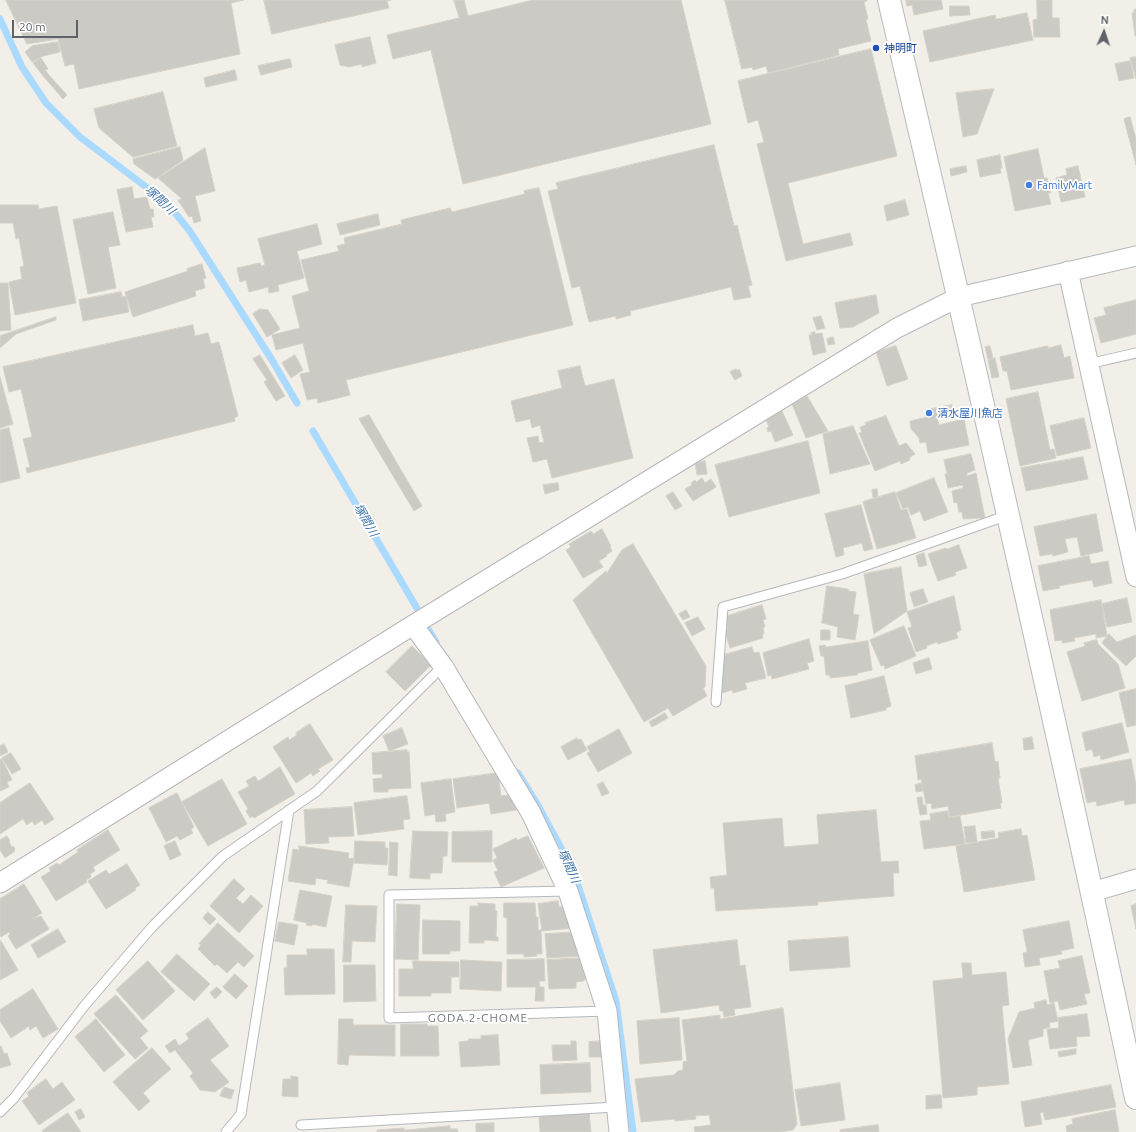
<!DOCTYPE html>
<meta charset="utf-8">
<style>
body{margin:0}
#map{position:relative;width:1136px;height:1132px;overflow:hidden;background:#f1efe8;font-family:Ubuntu,sans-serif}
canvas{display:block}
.north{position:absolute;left:1084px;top:12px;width:40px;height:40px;-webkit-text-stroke:3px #fff;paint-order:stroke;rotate:3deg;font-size:11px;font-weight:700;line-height:16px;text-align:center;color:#5f6368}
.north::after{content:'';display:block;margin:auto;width:14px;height:18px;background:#5f6368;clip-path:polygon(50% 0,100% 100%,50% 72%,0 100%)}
.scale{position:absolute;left:12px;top:20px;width:66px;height:18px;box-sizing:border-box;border:2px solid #5f6368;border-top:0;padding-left:5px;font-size:12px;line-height:14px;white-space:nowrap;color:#5f6368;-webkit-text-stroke:3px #fff;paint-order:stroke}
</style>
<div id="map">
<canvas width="1136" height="1132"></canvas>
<div class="north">N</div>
<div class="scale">20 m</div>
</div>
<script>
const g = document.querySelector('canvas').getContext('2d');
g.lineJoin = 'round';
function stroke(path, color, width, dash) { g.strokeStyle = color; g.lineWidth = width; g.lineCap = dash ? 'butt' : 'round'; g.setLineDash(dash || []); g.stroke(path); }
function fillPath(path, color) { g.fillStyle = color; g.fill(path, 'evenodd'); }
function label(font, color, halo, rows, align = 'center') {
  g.font = font + ' Ubuntu,"Noto Sans JP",sans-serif'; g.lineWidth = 3.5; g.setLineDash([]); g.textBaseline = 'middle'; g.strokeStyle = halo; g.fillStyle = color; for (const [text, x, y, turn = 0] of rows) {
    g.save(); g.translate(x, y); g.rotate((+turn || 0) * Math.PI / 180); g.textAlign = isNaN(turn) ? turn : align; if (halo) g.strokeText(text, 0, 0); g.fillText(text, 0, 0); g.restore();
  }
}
stroke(new Path2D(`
 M0,19L22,67L46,103L80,137L166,202L189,230L272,360L297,403
 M313,431L418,610
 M428,629L436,642
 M518,773L536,802L573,870L616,1001L633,1132`), '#aadaff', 7);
const building = new Path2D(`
 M6,0H244L231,3L240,54L79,89L74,64L65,66L58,39L27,44Z
 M264,0H391L387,1L389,8L272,34Z
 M454,0H464L468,16L533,0H681L711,124L463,184L431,50L393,59L387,35L459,18Z
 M725,0H867V1L864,2L868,19L866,20L871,41L838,49L839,55L768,73L766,66L753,70L752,67L742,69Z
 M906,0H941L943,9L914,15L912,5L907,6Z
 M1037,0H1052V18H1059L1060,37H1034L1033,20L1037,19Z
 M950,6H969L970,15L950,16Z
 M1136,9V36H1135L1132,13H1134V10Z
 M1027,13L1033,40L930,62L923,31L995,15L996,19Z
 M370,37L376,63L362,67V64L349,67L340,65L335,45Z
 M58,42L60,52L43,56L32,62L25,52L32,46Z
 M871,49L897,156L788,183L803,244L850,233L853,245L786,261L757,144L764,142L758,120L748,123L738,81Z
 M1136,57V79L1130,58Z
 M41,58L48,69L45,70L48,74L67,95L63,99L44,77L33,63Z
 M290,59L292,67L261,75L258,66Z
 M1130,61L1134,78L1119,81L1115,64Z
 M235,70L237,80L206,87L204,78Z
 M994,89L977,134L963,137L956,93Z
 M163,92L177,146L133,157L99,128L94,109Z
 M1130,117L1136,139V165L1124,119Z
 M714,145L734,226L737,225L752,285L748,286L751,297L734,300L731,287L630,311L631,315L616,319V316L589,322L580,286L572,288L548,191L558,189L556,183Z
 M180,147L183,160L155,179L134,164L133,159Z
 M205,148L215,191L195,196L201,221L194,223L192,216L189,217L178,200L182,199L158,178Z
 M1038,149L1044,178H1047L1051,193H1048L1051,204L1015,211L1004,157Z
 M1000,155L1002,168H1000L1001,173L980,177L977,160Z
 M966,166L967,172L951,176L950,169Z
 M1078,166L1085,197L1061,202L1056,178L1067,175L1066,169Z
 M132,187L134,199L147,197L150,209H153L154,217H151L153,227L126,232L117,190Z
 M539,188L573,325L346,380L350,395L318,403L317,398L307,400L300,374L310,372L303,343L276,350L272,335L300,328L292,296L309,291L301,260L339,251L337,246L345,244L344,238L402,224L401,220L450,208L452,212L525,194L524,191Z
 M905,200L909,215L887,221L884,206Z
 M0,205H38L39,209L57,206L76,303L15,315L9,282L22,279L20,267L24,266L19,238L16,239L13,223H0Z
 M113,212L120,245L108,247L116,288L88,294L73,220Z
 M378,214L380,225L340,235L337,224Z
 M317,224L322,244L297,251L304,278L278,285L279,291L269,293L268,287L249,292L246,280L240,282L237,268L260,263L261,266L265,265L258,239Z
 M202,264L206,278L203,279L205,288L195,291L196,296L133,317L125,292L188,271L187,269Z
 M0,283H8L11,330L0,331Z
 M121,292L122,297L126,296L129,312L83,321L79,300Z
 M876,295L879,313L853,327L840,328L835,303Z
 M1136,300V334L1101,343L1094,318L1106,315L1104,308Z
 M260,309L268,310L280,329L267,337L253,314Z
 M821,316L825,328L817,330L813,318Z
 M56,317V320L16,334L0,348V336Z
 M193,325L195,336L208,333L211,344L219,342L238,416L234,418L235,421L27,473L26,468L30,467L23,439L32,437L21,389L9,392L3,367Z
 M815,332V334L822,333L826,352L813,355L809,335H812L811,333Z
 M833,337L835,344L828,345L827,339Z
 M1061,345L1064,358L1070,356L1074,378L1011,390L1007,371H1003L1000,357L1046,346H1048V348Z
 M896,346L908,379L887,386L876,352Z
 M990,346L993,358L988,359L985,347Z
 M260,355L285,396L276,401L264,382L267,380L253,359Z
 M295,355L303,370L291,378L282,363Z
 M995,358L999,377L992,378L988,360Z
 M580,366L585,386L614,379L633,458L552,478L547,459L533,462L527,438L538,436L539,443L544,442L540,425L532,428L530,419L516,422L511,401L562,388L558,371Z
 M736,369L737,371L739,369L742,376L735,380L730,372Z
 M0,377L13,424L0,428Z
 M1038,392L1050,450L1054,449L1056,458L1020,466L1006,399Z
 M807,396L828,431L806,438L792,404Z
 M952,405L953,414L937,417L939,425L964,419L969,445L928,453L926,442L920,443L919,438L911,429L910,421L932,416L931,409Z
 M782,411L793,435L775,442L771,431L768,432L767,428L769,427L766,420Z
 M369,415L422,506L414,511L359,419Z
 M886,416L899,446L906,443L915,454L909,458L910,460L901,464L900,461L875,471L859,433L862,432L860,427L866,425L865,423Z
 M1084,418L1091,448L1057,456L1050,426Z
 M853,426L870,464L830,474L823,434Z
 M9,428L20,478L0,483V430Z
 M808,441L820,493L729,517L715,465Z
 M971,454L975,470L967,473V476L976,473L985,518L963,519L962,512H959L957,502L954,503L952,491L963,488V485L948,488L945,474H947L944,460Z
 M1083,457L1088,479L1026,491L1021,468Z
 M705,461L707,474L697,475L695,463Z
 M702,478L705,483L711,479L716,487L693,501L685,489L692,485L691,483L695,480L696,482Z
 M934,478L948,512L924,521L920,511L911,515L908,507L903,509L896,493Z
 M558,483L559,490L545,494L543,485Z
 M877,489L878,497L873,498L872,490Z
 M673,492L682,506L675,510L666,496Z
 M895,492L901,510L907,509L916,538L877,549L863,502Z
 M861,505L873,549L864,551L862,543L843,548L844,555L836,557L825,514Z
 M1096,514L1103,551L1081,556L1077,537L1065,539L1068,552L1053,556L1052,554L1040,556L1034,527Z
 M602,529L611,546L610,547L612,551L606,555L607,556L599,561L603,567L583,578L566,550L571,547L569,544L591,531L593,534Z
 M633,544L706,666L705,687L703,688L707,696L673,716L668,708L644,722L573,600L606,571L607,573L622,550Z
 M959,545L967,568L955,572L956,575L938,581L928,554L946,548L947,549Z
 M924,553L927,565L919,567L916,556Z
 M1089,556L1091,564L1108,561L1112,583L1094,587L1092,580L1059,586L1060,588L1043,591L1038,566Z
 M901,567L907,611L874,634L864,574Z
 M827,586L848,589V591L856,592L853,614L859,615L855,640L837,637L838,627L822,623Z
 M923,589L928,602L914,607L910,593Z
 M954,596L961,630L956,633L958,638L938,644L937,642L926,646L927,648L916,652L908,628L912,627L907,612Z
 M1127,598L1132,622L1107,627L1102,604Z
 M1101,600L1107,636L1096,638V634L1074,638L1075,641L1062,643V640L1055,641L1050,610Z
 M762,605L766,619L763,620L765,627L763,628L764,634L762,635L763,638L730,648L724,629L728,628L724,617Z
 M686,610L690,617L683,620L679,614Z
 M698,617L705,629L692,636L685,623Z
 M904,626L916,656L885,669L884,665L881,666L870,640Z
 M821,630H830V640H821Z
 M1109,634L1117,642L1136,635V656L1126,666L1102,643Z
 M809,639L814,661L807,663L809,669L772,679L771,675L768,676L763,653Z
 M1097,640L1098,644L1118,664L1125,688L1082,701L1067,652L1085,646L1084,643Z
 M868,641L872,670L858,673L857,675L830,678V675H826L824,656H821L819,646L825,645L826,647Z
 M412,646L431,665L405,691L386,672Z
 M752,647L754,653L759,652L766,678L745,683L747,689L733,693L732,690L722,693L719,683L720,656Z
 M929,658L932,669L916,674L913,663Z
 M884,676L891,706L886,708V710L851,718L845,686Z
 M1136,689V725L1127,727L1119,693Z
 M665,713L668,718L652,727L649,722Z
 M1122,723L1129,752L1101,760L1100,755L1094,757L1092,749L1086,751L1082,733Z
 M310,724L333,760L318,769L320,771L313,776L311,773L296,783L273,747L288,737L289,740L297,735L296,733Z
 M402,728L408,744L389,751L383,736Z
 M619,729L632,753L598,772L587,753L590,752L587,747Z
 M1032,737L1034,749L1024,750L1023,739Z
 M577,738L578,740L581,739L587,750L568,760L561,747Z
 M992,743L995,762L998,761L1000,778H998L1002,803H1000L1001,808L950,817L948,806L932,809L931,803L926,804L921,779L918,780L915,756Z
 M4,744L8,752L0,756V746Z
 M407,750V752H409L411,788L388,789V792H374L373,779L382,778V774H373L372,753Z
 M11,753L21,769L12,774L2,758Z
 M2,759L12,780L7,782L9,787L0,791V760Z
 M1131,759L1136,785V803L1125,805L1124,800L1097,806L1096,801L1087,803L1080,769Z
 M280,767L295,794L254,818L252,816L250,818L246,811L248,809L238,792L249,786L246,781L255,776L258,781Z
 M498,773L501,796L509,795L517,810L491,814L489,803L457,808L453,779Z
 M222,779L247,824L208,846L182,802Z
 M451,779L455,812L445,814L446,821L436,822L435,814L425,816L421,783Z
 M603,782L609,793L602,796L597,785Z
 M30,783L54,819L45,825L42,820L35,825L32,821L27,825L23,819L0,834V803Z
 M922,783L923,791L916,792L915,785Z
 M177,793L194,827L191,829L193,833L180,840L177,836L166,842L149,808Z
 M407,796L410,819L403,820L404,829L358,835L354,803Z
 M922,797L923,805H926L927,814L920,815L917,798Z
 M352,807L354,836L328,837L329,843L306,844L304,810Z
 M876,810L881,862L898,861L899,873H893L894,896L818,902V905L716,911L714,888H711L710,877L727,875L723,823L782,818L784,847L819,844L817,815Z
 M948,811L949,818L960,816L965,844L924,849L920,821L931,820L930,814Z
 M975,826L977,842L966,843L964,827Z
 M1021,829L1022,836L1027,835L1035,880L964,892L956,846L999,838L998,833Z
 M108,830L120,850L93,867L95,871L90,874L91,877L86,880L87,882L56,901L41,877L51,871L49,868L57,863L59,865L78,852L77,850Z
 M413,831L448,832L447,856H443L442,873H430V879L410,878Z
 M492,831V862H452V832Z
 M994,831L995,837L982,839L981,832Z
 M7,836L10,841L9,842L12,847L13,846L15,849L14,850L15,851L5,858L0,850V840Z
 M528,836L544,868L501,887L494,872L498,871L493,860L497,858L493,849L516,838L517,840Z
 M175,841L181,855L170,860L164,846Z
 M355,841L385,842V848H388L387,865L354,863Z
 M390,842L398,843L397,876L389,875Z
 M299,846L349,853L348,858L354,859L349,887L327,883L328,880L316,878L315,885L288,881L293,849L299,850Z
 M127,864L140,885L135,888L136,890L106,909L88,881L106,870L109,874Z
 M234,879L245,889L236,898L243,904L251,895L263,906L239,933L210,906Z
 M24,884L42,913L32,919L41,916L49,929L16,949L8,936L10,934L9,932L1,937L0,936V899Z
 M300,890L332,896L326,927L312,924V926L306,925L307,923L294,920Z
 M558,901L559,907L565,906L573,928L542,931L538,904Z
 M478,903L495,904V911H497L496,937H498V941L484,940V943H469L470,906H478Z
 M504,903H535L536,917H538V930H541L542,954H536L537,956L524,957V954H507V918L504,917Z
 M397,904L420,905L418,960L395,959Z
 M1136,904V929L1131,906Z
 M346,905L377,906L375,942L352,941L351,962H343Z
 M208,912L216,919L210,925L203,918Z
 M423,920L460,921V951H450V954H423Z
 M1069,921L1074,948L1061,951L1062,954L1039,958L1040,965L1025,967L1023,953L1027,952L1023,930Z
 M279,922L298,925L294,945L275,941Z
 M218,923L254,956L244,967L238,962L227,973L217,964L215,966L198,949L201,945L199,944Z
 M58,929L66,942L38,958L31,945Z
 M578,932L582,956L547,958L545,934Z
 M848,937L850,967L790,971L788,941Z
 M737,940L740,966L745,965L751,1007L734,1009L735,1015L724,1017L723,1011H720L719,1005L661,1013L653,950Z
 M1,941L18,970L0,980V942Z
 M307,949H334L335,994L285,995L284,968H287V955H307Z
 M177,954L210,984L194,1001L161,972Z
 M1082,956L1090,993L1084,994L1087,1004L1060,1010L1058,1001L1050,1003L1044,971L1060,968L1058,961Z
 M583,958V970H586L587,976L586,979H584V981L576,982V988L549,989L547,960Z
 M544,959L545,981H539L540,987H544V1001H535L536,987H507V960Z
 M461,960L502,962L501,991L460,989Z
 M148,961L175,991L143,1020L116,990Z
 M413,961L459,962V977H451V993H431V996H399V969H413Z
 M962,963H971L972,975L1006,972L1009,1005L1002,1006L1009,1084L977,1087V1095L943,1098L933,981L963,978Z
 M344,965H375L376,1001L344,1002Z
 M235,974L248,986L236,999L223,987Z
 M217,987L222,992L215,999L210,993Z
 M33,989L58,1029L43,1038L36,1026L30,1030L29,1026L11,1038L0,1021V1010Z
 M116,995L148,1031L140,1038L148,1048L135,1059L94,1014Z
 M1046,1000L1047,1005L1054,1003L1058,1021L1049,1023L1050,1027L1043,1029V1036L1028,1040L1032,1065L1013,1068L1008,1039L1019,1012L1035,1008L1034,1003Z
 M783,1008L797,1124L793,1130L780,1132H695L694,1127L711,1125L709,1115L695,1116L696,1119L675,1121V1119L641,1122L635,1079L674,1075L678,1071L683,1070V1062L687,1061L682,1020L720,1015V1019Z
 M1087,1014L1090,1036L1076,1037L1077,1046L1050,1049L1047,1029L1059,1028L1058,1018Z
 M208,1018L229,1046L210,1060L229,1082L215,1092L200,1090L190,1076L193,1073L175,1050L170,1053L165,1046L175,1039L179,1046L189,1039L186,1034Z
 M679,1018L682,1060L640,1064L637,1021Z
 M96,1019L125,1055L104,1072L75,1037Z
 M339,1019H353V1025H395V1056L349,1055L348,1065L338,1064Z
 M401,1024H427V1026H438L439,1056H401Z
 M498,1035L500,1065L461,1067L459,1042L468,1041L469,1039H481V1036Z
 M571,1041H576L577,1060L553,1061L552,1045H571Z
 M603,1041V1057H589V1042Z
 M0,1046H1L4,1054L7,1053L11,1065L0,1068Z
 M152,1048L171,1069L143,1093L150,1101L139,1111L113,1082Z
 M1076,1049V1054L1059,1057L1058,1052Z
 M590,1063L591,1092L541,1094L540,1065Z
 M291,1076L298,1077V1097L282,1096L283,1079H291Z
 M46,1079L53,1089L62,1082L75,1100L39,1125L22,1101L29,1096L27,1093Z
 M840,1083L845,1120L801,1126L795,1090Z
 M1111,1085L1116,1107L1045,1120L1043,1112L1040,1113L1042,1124L1025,1127L1021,1102Z
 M224,1087L234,1090L231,1099L220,1096Z
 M941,1095L942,1108L926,1109V1096Z
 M81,1109L85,1117L79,1120L75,1112Z
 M1115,1110L1119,1132H1067L1066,1126L1073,1124L1072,1119Z
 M589,1112L591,1132H540L539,1117Z
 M68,1113L81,1132H43L42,1131Z
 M494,1123V1132H476V1124Z
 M878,1125L879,1132H840V1130Z
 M450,1126V1129H457L458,1132H377V1130L404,1128V1130Z`);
fillPath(building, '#cccac5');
stroke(building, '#d6d1c6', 1);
const lane = new Path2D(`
 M1088,364L1136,353
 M716,702L723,607L842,574L1008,515
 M568,891L389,895V1018L607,1011
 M0,1112L14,1098L85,1005L152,927L223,856L317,791L443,666
 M301,1125L616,1107
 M226,1132L241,1114L289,810`);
const street = new Path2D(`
 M1068,271L1136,577
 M413,625L443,666L531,813L568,891L607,1011L619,1132
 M0,883L413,625L897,328L959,297L1136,256
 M1092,892L1136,879`);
const secondary = new Path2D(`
 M889,0C975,365 1058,731 1136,1098`);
stroke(lane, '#b5b8bc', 11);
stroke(street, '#b5b8bc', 21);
stroke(secondary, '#b6babf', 24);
stroke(lane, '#fff', 9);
stroke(street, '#fff', 19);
stroke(secondary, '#fff', 22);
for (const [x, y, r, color] of [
 [876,48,4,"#1a4fb4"],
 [1029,185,4,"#3f7fe0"],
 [929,413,4,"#3f7fe0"]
]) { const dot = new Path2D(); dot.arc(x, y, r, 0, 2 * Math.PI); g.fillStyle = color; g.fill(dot); stroke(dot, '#fff', 1.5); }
label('11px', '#164399', '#fff', [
 ["神明町",884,48]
], 'left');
label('11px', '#366cbe', '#fff', [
 ["FamilyMart",1037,185],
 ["清水屋川魚店",937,413]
], 'left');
label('italic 12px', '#4174aa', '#fff', [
 ["塚間川",160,200,43],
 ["塚間川",366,520,60],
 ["塚間川",569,866,66]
]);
g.letterSpacing = '1px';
label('12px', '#70757a', '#fff', [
 ["GODA 2-CHOME",478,1018]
]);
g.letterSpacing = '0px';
</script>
